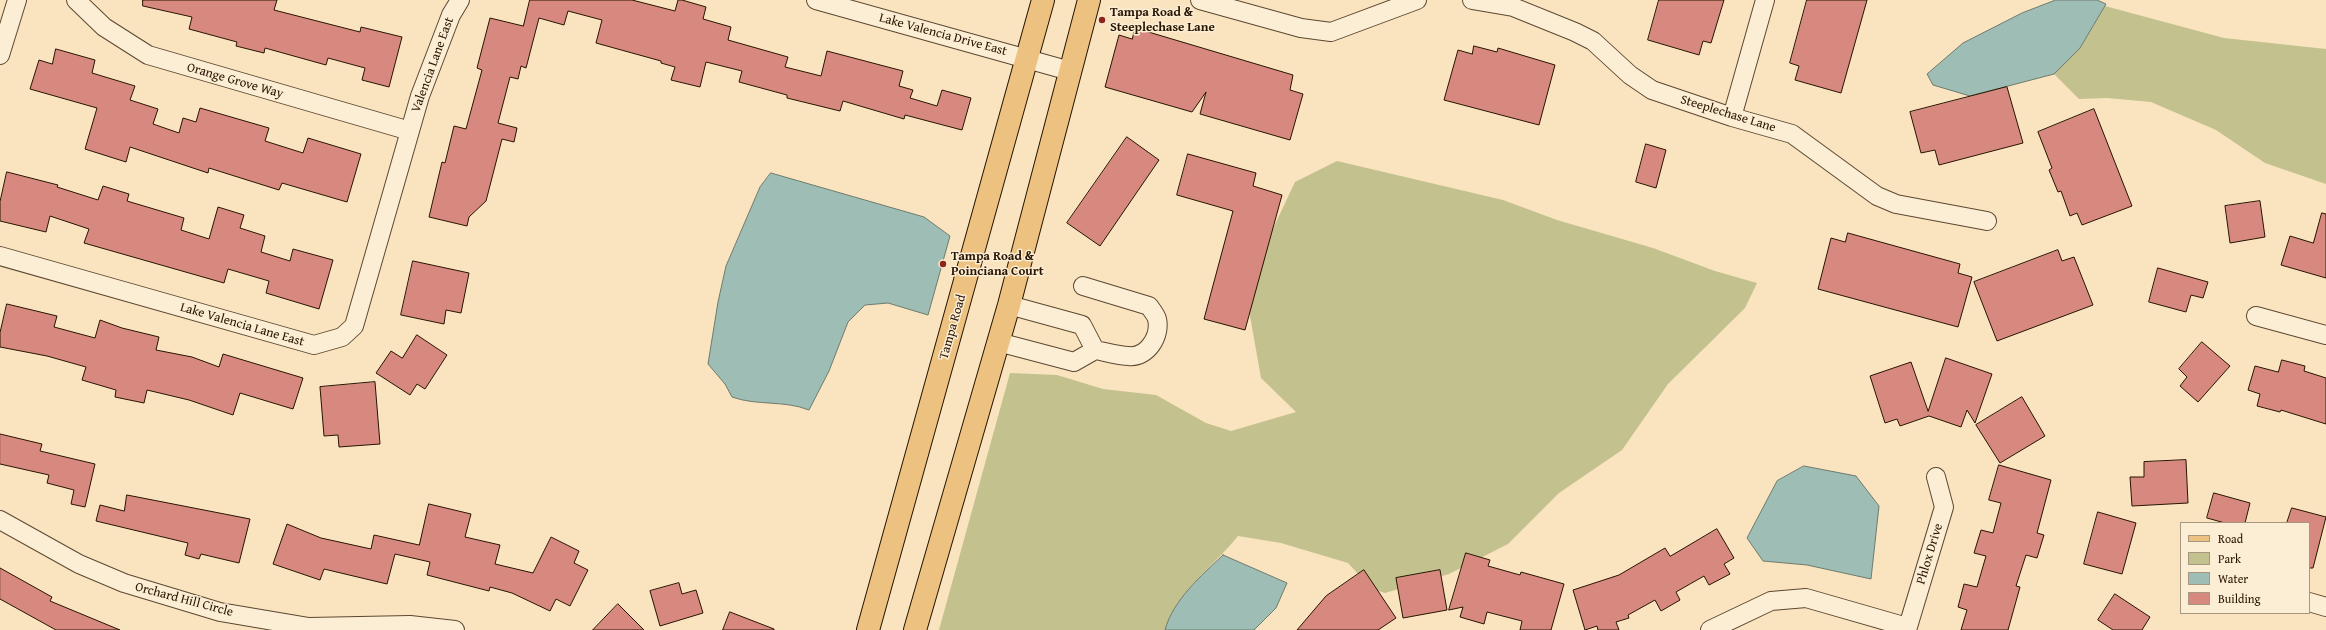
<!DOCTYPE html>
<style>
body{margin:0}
#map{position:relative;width:2326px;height:630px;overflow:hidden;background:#fae3bf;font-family:"Gentium Book Plus",serif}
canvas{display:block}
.legend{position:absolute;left:2180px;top:522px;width:130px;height:92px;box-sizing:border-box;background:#fcedd5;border:1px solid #a79680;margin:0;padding:5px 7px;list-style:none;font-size:12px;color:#271401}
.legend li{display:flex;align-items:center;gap:8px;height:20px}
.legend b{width:20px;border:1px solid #a79680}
</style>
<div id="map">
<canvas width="2326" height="630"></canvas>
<ul class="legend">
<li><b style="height:5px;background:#edc280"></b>Road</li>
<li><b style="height:11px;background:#c3c28f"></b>Park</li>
<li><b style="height:11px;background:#9ebeb5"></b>Water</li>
<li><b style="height:11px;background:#d7897f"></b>Building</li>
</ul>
</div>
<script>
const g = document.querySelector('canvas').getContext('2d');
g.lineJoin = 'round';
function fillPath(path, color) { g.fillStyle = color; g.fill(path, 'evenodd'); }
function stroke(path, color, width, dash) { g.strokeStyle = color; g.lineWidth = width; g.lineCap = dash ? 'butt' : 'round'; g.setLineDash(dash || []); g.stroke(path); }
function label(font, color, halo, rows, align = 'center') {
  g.font = font + ' "Gentium Book Plus",serif'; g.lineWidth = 3; g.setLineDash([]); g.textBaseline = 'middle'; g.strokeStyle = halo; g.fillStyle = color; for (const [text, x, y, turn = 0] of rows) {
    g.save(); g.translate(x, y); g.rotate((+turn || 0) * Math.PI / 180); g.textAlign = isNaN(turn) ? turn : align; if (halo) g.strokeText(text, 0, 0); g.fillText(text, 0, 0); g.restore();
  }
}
fillPath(new Path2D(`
 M2105,6L2224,38L2326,49V184L2265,163L2216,130L2151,102L2107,98L2079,99L2054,74L2080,48Z
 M1337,161L1503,200L1557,220L1653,248L1715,271L1757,283L1745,308L1668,384L1622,450L1559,493L1508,544L1449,574L1385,593L1372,589L1348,563L1281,543L1238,536C1214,566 1175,593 1165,630H939L1010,373L1057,375L1103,389L1156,395L1206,423L1231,431L1296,412L1261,378L1247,299L1270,235L1295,182Z`), '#c3c28f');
const water = new Path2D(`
 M2056,0H2097L2106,4L2080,48L2054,74L1970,96L1933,85L1927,74L1963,43L2022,13Z
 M771,173L924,217L950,236L928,315L888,303L865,305L848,322L829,371L809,410C784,400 757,406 732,397L725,384L708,364L718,302L726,266L760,187Z
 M1804,466L1856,476L1879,506L1871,579L1807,565L1763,561L1747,538L1777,481Z
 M1223,555L1287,583L1276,608L1254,630H1165C1173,600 1201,576 1223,555Z`);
fillPath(water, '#9ebeb5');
stroke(water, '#6e7a6d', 1);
const building = new Path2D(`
 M143,0H277L274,10L360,32L361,27L402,37L389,87L362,80L365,68L328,58L326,65L265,48L264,53L236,46L237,42L189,29L192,17L143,6Z
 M530,0H632L675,11L678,0H682L706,7L703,19L731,27L728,40L788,57L785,67L821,76L827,51L903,71L899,86L913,90L910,98L937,106L942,90L971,98L962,130L905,115L904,119L843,101L840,111L787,98V95L739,82L742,71L706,62L700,87L671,80L675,67L661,63V61L596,43L602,20L568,11L564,25L539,18L526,68L521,66L518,79L510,77L498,123L517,128L514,142L502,139L486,201L469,217L467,226L429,217L442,162L445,163L454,126L466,129L482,70L477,68L490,18L523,26Z
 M1659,0H1724L1711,43L1703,41L1699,55L1648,40Z
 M1807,0H1867L1841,93L1795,80L1799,66L1790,63Z
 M1135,28L1293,75L1290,90L1303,94L1290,140L1200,114L1206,92L1192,112L1105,87L1119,35L1132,39Z
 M1474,46L1497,52L1498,48L1555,65L1539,125L1444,100L1458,50L1472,54Z
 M56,49L95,60L92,73L135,86L130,100L158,109L153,124L179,133L183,118L196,122L200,108L269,128L265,141L303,153L308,138L361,154L347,202L282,183L279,190L209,168L208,173L130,147L126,162L85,149L97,108L30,89L39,60L52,64Z
 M2007,87L2023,143L1939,165L1935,150L1921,153L1910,112Z
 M2094,109L2132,206L2082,225L2077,213L2070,216L2061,191L2058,192L2049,170L2052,168L2038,132Z
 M1127,137L1159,160L1100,246L1067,223Z
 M1646,144L1666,150L1656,188L1636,182Z
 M1188,154L1256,173L1253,186L1282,195L1245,330L1204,319L1233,211L1177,195Z
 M7,172L58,185L57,187L98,200L103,186L129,194L127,201L184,218L181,230L209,239L218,207L244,215L240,228L265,236L261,252L290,261L293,249L333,260L319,309L266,293L269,281L228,269L224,283L84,243L89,229L50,216L46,232L0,221V202Z
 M2260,201L2265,237L2230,243L2225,206Z
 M2322,213L2326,214V278L2281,265L2290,236L2313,243Z
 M1848,233L1960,264L1958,273L1972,277L1958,327L1818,289L1831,238L1845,242Z
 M2058,250L2062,261L2074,257L2093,305L1997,341L1974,282Z
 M413,261L469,273L461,313L446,310L444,324L401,315Z
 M2158,268L2208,282L2203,298L2191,295L2186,312L2149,302Z
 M7,304L57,316L54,327L95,338L100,320L122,328L159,337L156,350L192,357L219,367L223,354L303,378L293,409L240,393L233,415L189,400L147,390L144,403L115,397L116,390L82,380L86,367L47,356L0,347V333Z
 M417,335L447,355L425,389L417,384L410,395L376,373L391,351L402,358Z
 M2202,342L2230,366L2198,402L2180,386L2187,377L2179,369Z
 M1946,358L1992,374L1975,423L1967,410L1961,427L1929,416L1900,426L1897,419L1885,423L1870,376L1911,362L1928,411Z
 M2282,360L2305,366L2304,371L2326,378V424L2281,410L2280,412L2257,406L2260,394L2248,390L2255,366L2278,372Z
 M375,382L380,444L339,447L338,435L324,436L320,387Z
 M2022,397L2045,436L2000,463L1976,425Z
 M0,434L42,444L40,451L95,464L85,507L71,504L74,490L47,483L49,475L0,464Z
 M2186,460L2188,503L2132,506L2130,477H2144V462Z
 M1999,465L2051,480L2037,533L2044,535L2037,558L2026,555L2016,586L2020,587L2008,630H1961L1967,610L1958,607L1964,584L1977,587L1986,556L1974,553L1981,530L1993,533L2001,503L1989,500Z
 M2214,493L2250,503L2245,523H2225L2207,518Z
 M127,495L250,519L239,563L201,554L199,559L185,555L188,543L96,521L100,505L124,511Z
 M429,504L471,514L465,537L500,545L495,564L533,573L551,537L579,551L574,563L588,570L570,606L556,599L550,611L512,593L490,587L489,591L427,575L430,562L395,554L387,584L324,569L320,580L273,564L287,524L321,538L371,549L374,535L419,545Z
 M2292,508L2326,517L2313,568H2309V523H2287Z
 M2098,512L2136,523L2122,574L2084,564Z
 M1717,529L1734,558L1724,564L1730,574L1709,585L1704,576L1676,592L1680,600L1661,611L1655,600L1628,615L1629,618L1616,622L1619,630H1598L1597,626L1585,630L1573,590L1619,575L1665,548L1670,556Z
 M1466,553L1490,560L1488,566L1520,575L1521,572L1564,584L1551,630H1520L1522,621L1487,612L1484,624L1460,617L1463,607L1449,610Z
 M0,568L52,597L50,601L120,630H56L0,599Z
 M1364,570L1396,618L1378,630H1297L1326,596Z
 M1440,570L1447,610L1403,618L1396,578Z
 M679,583L682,594L696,590L703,613L660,626L650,591Z
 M2115,594L2150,617L2142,630H2113L2098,620Z
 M618,604L644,630H593Z
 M730,612L774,629V630H723Z`);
fillPath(building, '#d7897f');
stroke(building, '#271401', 1);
const street = new Path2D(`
 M76,0L104,27L148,55L410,131
 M816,0L1070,71
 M1200,0L1301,28L1331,32L1417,0
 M1472,0L1513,7L1575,32L1593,41L1630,75L1652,90L1732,117L1792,134L1877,196L1896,204L1987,221
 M0,55L17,0
 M1732,117L1765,0
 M0,256L314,345L342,337L354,326L420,96L451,15L460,0
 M1009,305L1082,325L1095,350
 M2256,316L2326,335
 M998,342L1074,362L1095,350C1106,352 1118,356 1129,356C1147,358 1161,336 1157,319C1156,315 1151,309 1149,306L1083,286
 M0,520L79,564L124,583L220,612L309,627L410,625L455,630
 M2309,602L2326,607
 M1710,630L1771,601L1806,598L1907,627
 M1907,630L1944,507L1936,477`);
const primary = new Path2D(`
 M868,630L1043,0
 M915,630L1009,305L1089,0`);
stroke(street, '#5c4830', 20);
stroke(primary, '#271401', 24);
stroke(street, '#fcedd5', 18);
stroke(primary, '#edc280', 22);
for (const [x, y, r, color] of [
 [1102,20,4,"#8f2418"],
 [943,264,4,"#8f2418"]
]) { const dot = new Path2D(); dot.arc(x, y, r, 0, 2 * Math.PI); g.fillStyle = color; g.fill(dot); stroke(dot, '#fcedd5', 1.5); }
label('bold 13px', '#271401', '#fcedd5', [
 ["Tampa Road &",1110,13],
 ["Steeplechase Lane",1110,28],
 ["Tampa Road &",951,257],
 ["Poinciana Court",951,272]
], 'left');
label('13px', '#271401', '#fcedd5', [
 ["Lake Valencia Drive East",943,35,15],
 ["Valencia Lane East",433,65,-70],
 ["Orange Grove Way",235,81,16],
 ["Steeplechase Lane",1728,114,17],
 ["Lake Valencia Lane East",242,325,16],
 ["Tampa Road",953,327,-74],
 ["Phlox Drive",1930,554,-73],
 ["Orchard Hill Circle",184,600,15]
]);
</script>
